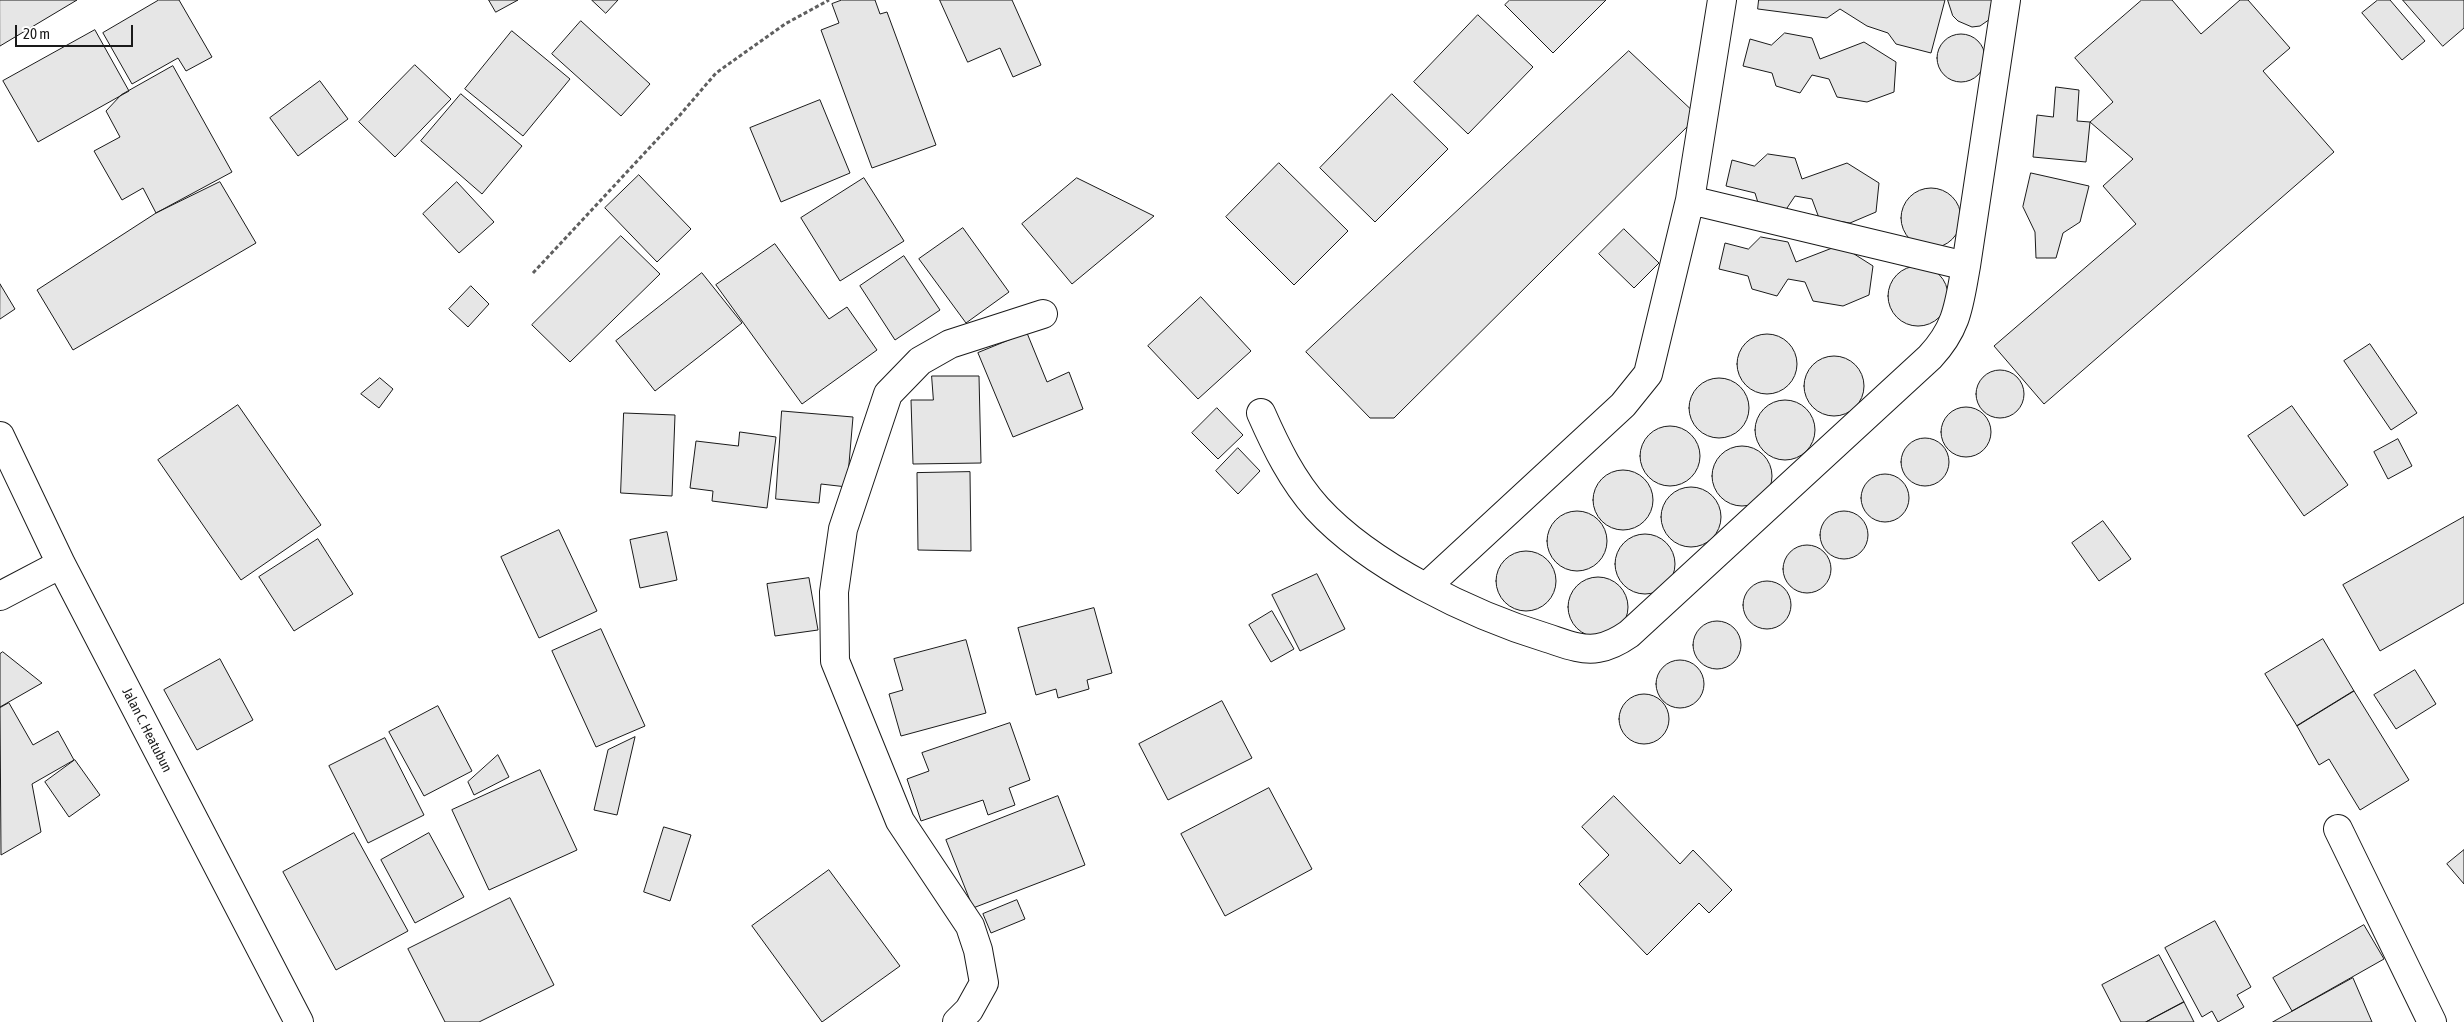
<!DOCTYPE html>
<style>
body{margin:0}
#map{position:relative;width:2464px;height:1022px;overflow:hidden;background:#fff;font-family:"Asap Condensed",sans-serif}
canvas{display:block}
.scale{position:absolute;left:15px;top:25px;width:118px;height:22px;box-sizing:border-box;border:2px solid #1a1a1a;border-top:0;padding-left:6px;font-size:15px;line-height:18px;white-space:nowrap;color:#1a1a1a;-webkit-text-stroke:4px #fff;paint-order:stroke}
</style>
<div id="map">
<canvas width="2464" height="1022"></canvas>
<div class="scale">20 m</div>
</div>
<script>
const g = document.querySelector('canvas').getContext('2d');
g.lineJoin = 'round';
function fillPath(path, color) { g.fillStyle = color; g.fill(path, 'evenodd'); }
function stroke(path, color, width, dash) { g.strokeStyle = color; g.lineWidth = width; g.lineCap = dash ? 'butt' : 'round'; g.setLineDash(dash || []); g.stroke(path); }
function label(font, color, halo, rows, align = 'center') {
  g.font = font + ' "Asap Condensed",sans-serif'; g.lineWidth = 4; g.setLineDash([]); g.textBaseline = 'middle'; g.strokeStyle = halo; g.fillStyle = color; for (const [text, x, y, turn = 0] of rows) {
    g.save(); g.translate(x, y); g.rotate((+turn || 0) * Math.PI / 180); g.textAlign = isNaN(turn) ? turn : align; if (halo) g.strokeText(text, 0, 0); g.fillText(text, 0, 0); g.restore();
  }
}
const building = new Path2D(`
 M0,0H77L0,46Z
 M159,0H179L212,57L186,71L178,58L132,84L103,33Z
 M489,0H518L496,12Z
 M592,0H618L606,13Z
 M842,0H875L880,14L887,12L936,145L872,168L821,30L839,23L832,4Z
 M940,0H1012L1041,65L1013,77L1000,48L968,62Z
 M1510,0H1606L1553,53L1505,5Z
 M1759,0H1945L1931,53L1896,44L1888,33L1867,26L1840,9L1827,18L1758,9Z
 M1948,0H1997L1993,17L1980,26L1972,27L1958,21L1953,16Z
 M2142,0H2172L2201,34L2240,0H2248L2290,48L2263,71L2334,152L2044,404L1994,346L2136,224L2103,186L2133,159L2090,122L2113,102L2075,58Z
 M2378,0H2390L2425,41L2402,60L2362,13Z
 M2403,0H2464V28L2443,46Z
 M1478,15L1533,67L1468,134L1414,82Z
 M581,21L650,84L621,116L552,54Z
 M95,30L129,91L38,142L3,81Z
 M512,31L570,79L523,136L465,89Z
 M1785,33L1812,38L1820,59L1864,42L1896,62L1894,92L1867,102L1837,97L1829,79L1812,75L1800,93L1776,86L1772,73L1743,66L1750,39L1771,45Z
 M1937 58a24 24 0 1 1 48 0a24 24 0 1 1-48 0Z
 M1629,51L1698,116L1394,418H1370L1306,352Z
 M415,65L451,99L395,157L359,122Z
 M173,66L232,172L156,213L143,188L122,200L94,151L120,137L106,111L121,95Z
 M320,81L348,119L298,156L270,118Z
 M2056,87L2079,90L2077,121L2090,122L2086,162L2033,157L2037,115L2053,117Z
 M461,94L522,146L482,194L421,141Z
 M1392,94L1448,149L1375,222L1320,168Z
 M820,100L850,173L781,202L750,128Z
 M1768,154L1795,158L1802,179L1847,163L1879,183L1876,212L1850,223L1819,218L1812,199L1795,196L1783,214L1759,206L1755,193L1726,186L1732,160L1754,166Z
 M1279,163L1348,231L1294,285L1226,217Z
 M2031,173L2089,186L2080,222L2063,233L2056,258H2036L2035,232L2023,207Z
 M639,175L691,229L657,262L605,208Z
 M864,178L904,241L840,281L801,218Z
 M1077,178L1154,216L1072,284L1022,224Z
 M220,182L256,243L73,350L37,290L156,213Z
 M457,182L494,222L459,253L423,214Z
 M1901 218a30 30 0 1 1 60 0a30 30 0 1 1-60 0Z
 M963,228L1009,292L966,323L919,259Z
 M1624,229L1659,263L1634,288L1599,254Z
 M621,236L660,274L570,362L532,325Z
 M1761,237L1788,242L1796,262L1840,245L1873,266L1869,295L1843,306L1813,301L1805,282L1788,279L1777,296L1752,289L1748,276L1719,269L1725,243L1748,249Z
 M775,244L829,319L847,307L877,350L802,404L716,285Z
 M904,256L940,310L895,340L860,286Z
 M1888 296a30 30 0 1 1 60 0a30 30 0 1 1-60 0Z
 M702,273L742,323L655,391L616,341Z
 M0,284L15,309L0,319Z
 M471,286L489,304L468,327L449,309Z
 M1201,297L1251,351L1198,399L1148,346Z
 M1027,333L1047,382L1069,372L1083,409L1013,437L978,353Z
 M1737 364a30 30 0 1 1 60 0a30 30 0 1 1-60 0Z
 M2370,344L2417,413L2391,430L2344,361Z
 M1804 386a30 30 0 1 1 60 0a30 30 0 1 1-60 0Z
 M1976 394a24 24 0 1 1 48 0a24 24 0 1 1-48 0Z
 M932,376H979L981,463L913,464L911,400H933Z
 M380,378L393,389L379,408L361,394Z
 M1689 408a30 30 0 1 1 60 0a30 30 0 1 1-60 0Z
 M1755 430a30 30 0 1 1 60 0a30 30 0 1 1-60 0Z
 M238,405L321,525L241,580L158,460Z
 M2292,406L2348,485L2304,516L2248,436Z
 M1941 432a25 25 0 1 1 50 0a25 25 0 1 1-50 0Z
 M1217,408L1243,435L1218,459L1192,433Z
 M782,411L853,417L847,487L821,484L819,503L776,499Z
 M624,413L675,415L672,496L621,493Z
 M1640 456a30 30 0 1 1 60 0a30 30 0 1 1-60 0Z
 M740,432L776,437L767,508L712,501L713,491L690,488L696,441L738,446Z
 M1901 462a24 24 0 1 1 48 0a24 24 0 1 1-48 0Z
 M2398,439L2412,466L2388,479L2374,452Z
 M1712 476a30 30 0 1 1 60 0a30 30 0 1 1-60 0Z
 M1238,448L1260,471L1238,494L1216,471Z
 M1593 500a30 30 0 1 1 60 0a30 30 0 1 1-60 0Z
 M970,472L971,551L918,550L917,473Z
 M1861 498a24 24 0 1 1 48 0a24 24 0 1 1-48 0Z
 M1661 517a30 30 0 1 1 60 0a30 30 0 1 1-60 0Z
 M1820 535a24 24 0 1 1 48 0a24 24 0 1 1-48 0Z
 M1547 541a30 30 0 1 1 60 0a30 30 0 1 1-60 0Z
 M2464,517V603L2380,651L2343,585Z
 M2103,521L2131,559L2099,581L2072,543Z
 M559,530L597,611L539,638L501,557Z
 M667,532L677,580L640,588L630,540Z
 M1615 564a30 30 0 1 1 60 0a30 30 0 1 1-60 0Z
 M318,539L353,594L294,631L259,577Z
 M1783 569a24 24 0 1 1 48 0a24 24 0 1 1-48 0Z
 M1496 581a30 30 0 1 1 60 0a30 30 0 1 1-60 0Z
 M1317,574L1345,629L1300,651L1272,595Z
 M1568 607a30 30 0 1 1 60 0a30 30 0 1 1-60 0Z
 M809,578L818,630L775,636L767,584Z
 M1743 605a24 24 0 1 1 48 0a24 24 0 1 1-48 0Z
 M1094,608L1112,673L1087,680L1089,689L1058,698L1056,689L1036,695L1018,628Z
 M1272,611L1294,649L1271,662L1249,625Z
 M1693 645a24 24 0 1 1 48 0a24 24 0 1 1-48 0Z
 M601,629L645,726L596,747L552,651Z
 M2323,639L2354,691L2297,726L2265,674Z
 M966,640L986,713L901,736L889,694L903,690L894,659Z
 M3,652L42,683L0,707V654Z
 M220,659L253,720L197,750L164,690Z
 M1656 684a24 24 0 1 1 48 0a24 24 0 1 1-48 0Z
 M2415,670L2436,704L2396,729L2374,695Z
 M2354,691L2409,780L2360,810L2329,759L2319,765L2297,726Z
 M1619 719a25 25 0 1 1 50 0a25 25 0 1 1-50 0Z
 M1222,701L1252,758L1168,800L1139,744Z
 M9,703L33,745L58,731L74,760L32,784L41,832L1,855L0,708Z
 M438,706L472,771L424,796L389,732Z
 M1010,723L1030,780L1009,788L1015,805L988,815L983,800L921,821L907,779L929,771L922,753Z
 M635,737L617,815L594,810L608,750Z
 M385,738L424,815L368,843L329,766Z
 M498,755L509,777L474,795L468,782Z
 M75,760L100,795L69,817L45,782Z
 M540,770L577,850L489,890L452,810Z
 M1269,788L1312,869L1225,916L1181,834Z
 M1058,796L1085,865L973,908L946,840Z
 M1614,796L1680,864L1693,850L1732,890L1709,913L1699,903L1647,955L1579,884L1609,855L1582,827Z
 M664,827L691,835L670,901L644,892Z
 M354,833L408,931L336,970L283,872Z
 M429,833L464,897L415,923L381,860Z
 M2464,850V884L2447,864Z
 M829,870L900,966L822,1022L752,926Z
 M510,898L554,985L479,1022H445L408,949Z
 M1017,900L1025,919L991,933L983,914Z
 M2215,921L2251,987L2237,995L2244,1007L2218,1022L2212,1011L2202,1017L2165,948Z
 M2364,925L2384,959L2292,1011L2273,978Z
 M2159,955L2184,1002L2146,1022H2121L2102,985Z
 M2353,978L2372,1022H2273Z
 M2184,1002L2194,1022H2146Z`);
fillPath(building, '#e6e6e6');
stroke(building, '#1a1a1a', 1);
const minor = new Path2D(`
 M1722,0L1690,200L1966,266L2006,0
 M1261,413C1276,447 1292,480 1317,508C1370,566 1471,615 1547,638C1563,643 1581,651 1598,648C1610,646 1619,641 1629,634L1930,357C1958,327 1959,304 1966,266
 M0,436L61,564L299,1022
 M1426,587L1623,405L1648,374L1690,200
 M0,596L61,564
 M2338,829L2432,1022
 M957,1022L969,1010L984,983L978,950L970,926L900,821L835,661L834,592L843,529L888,394L920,361L950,344L1043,314`);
stroke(minor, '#1a1a1a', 30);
stroke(new Path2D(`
 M533,273L680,115L716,73L785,24L829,0`), '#5f5f5f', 3, [4, 2.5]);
stroke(minor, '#fff', 28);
label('14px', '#1a1a1a', '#fff', [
 ["Jalan C. Heatubun",147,730,63]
]);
</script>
